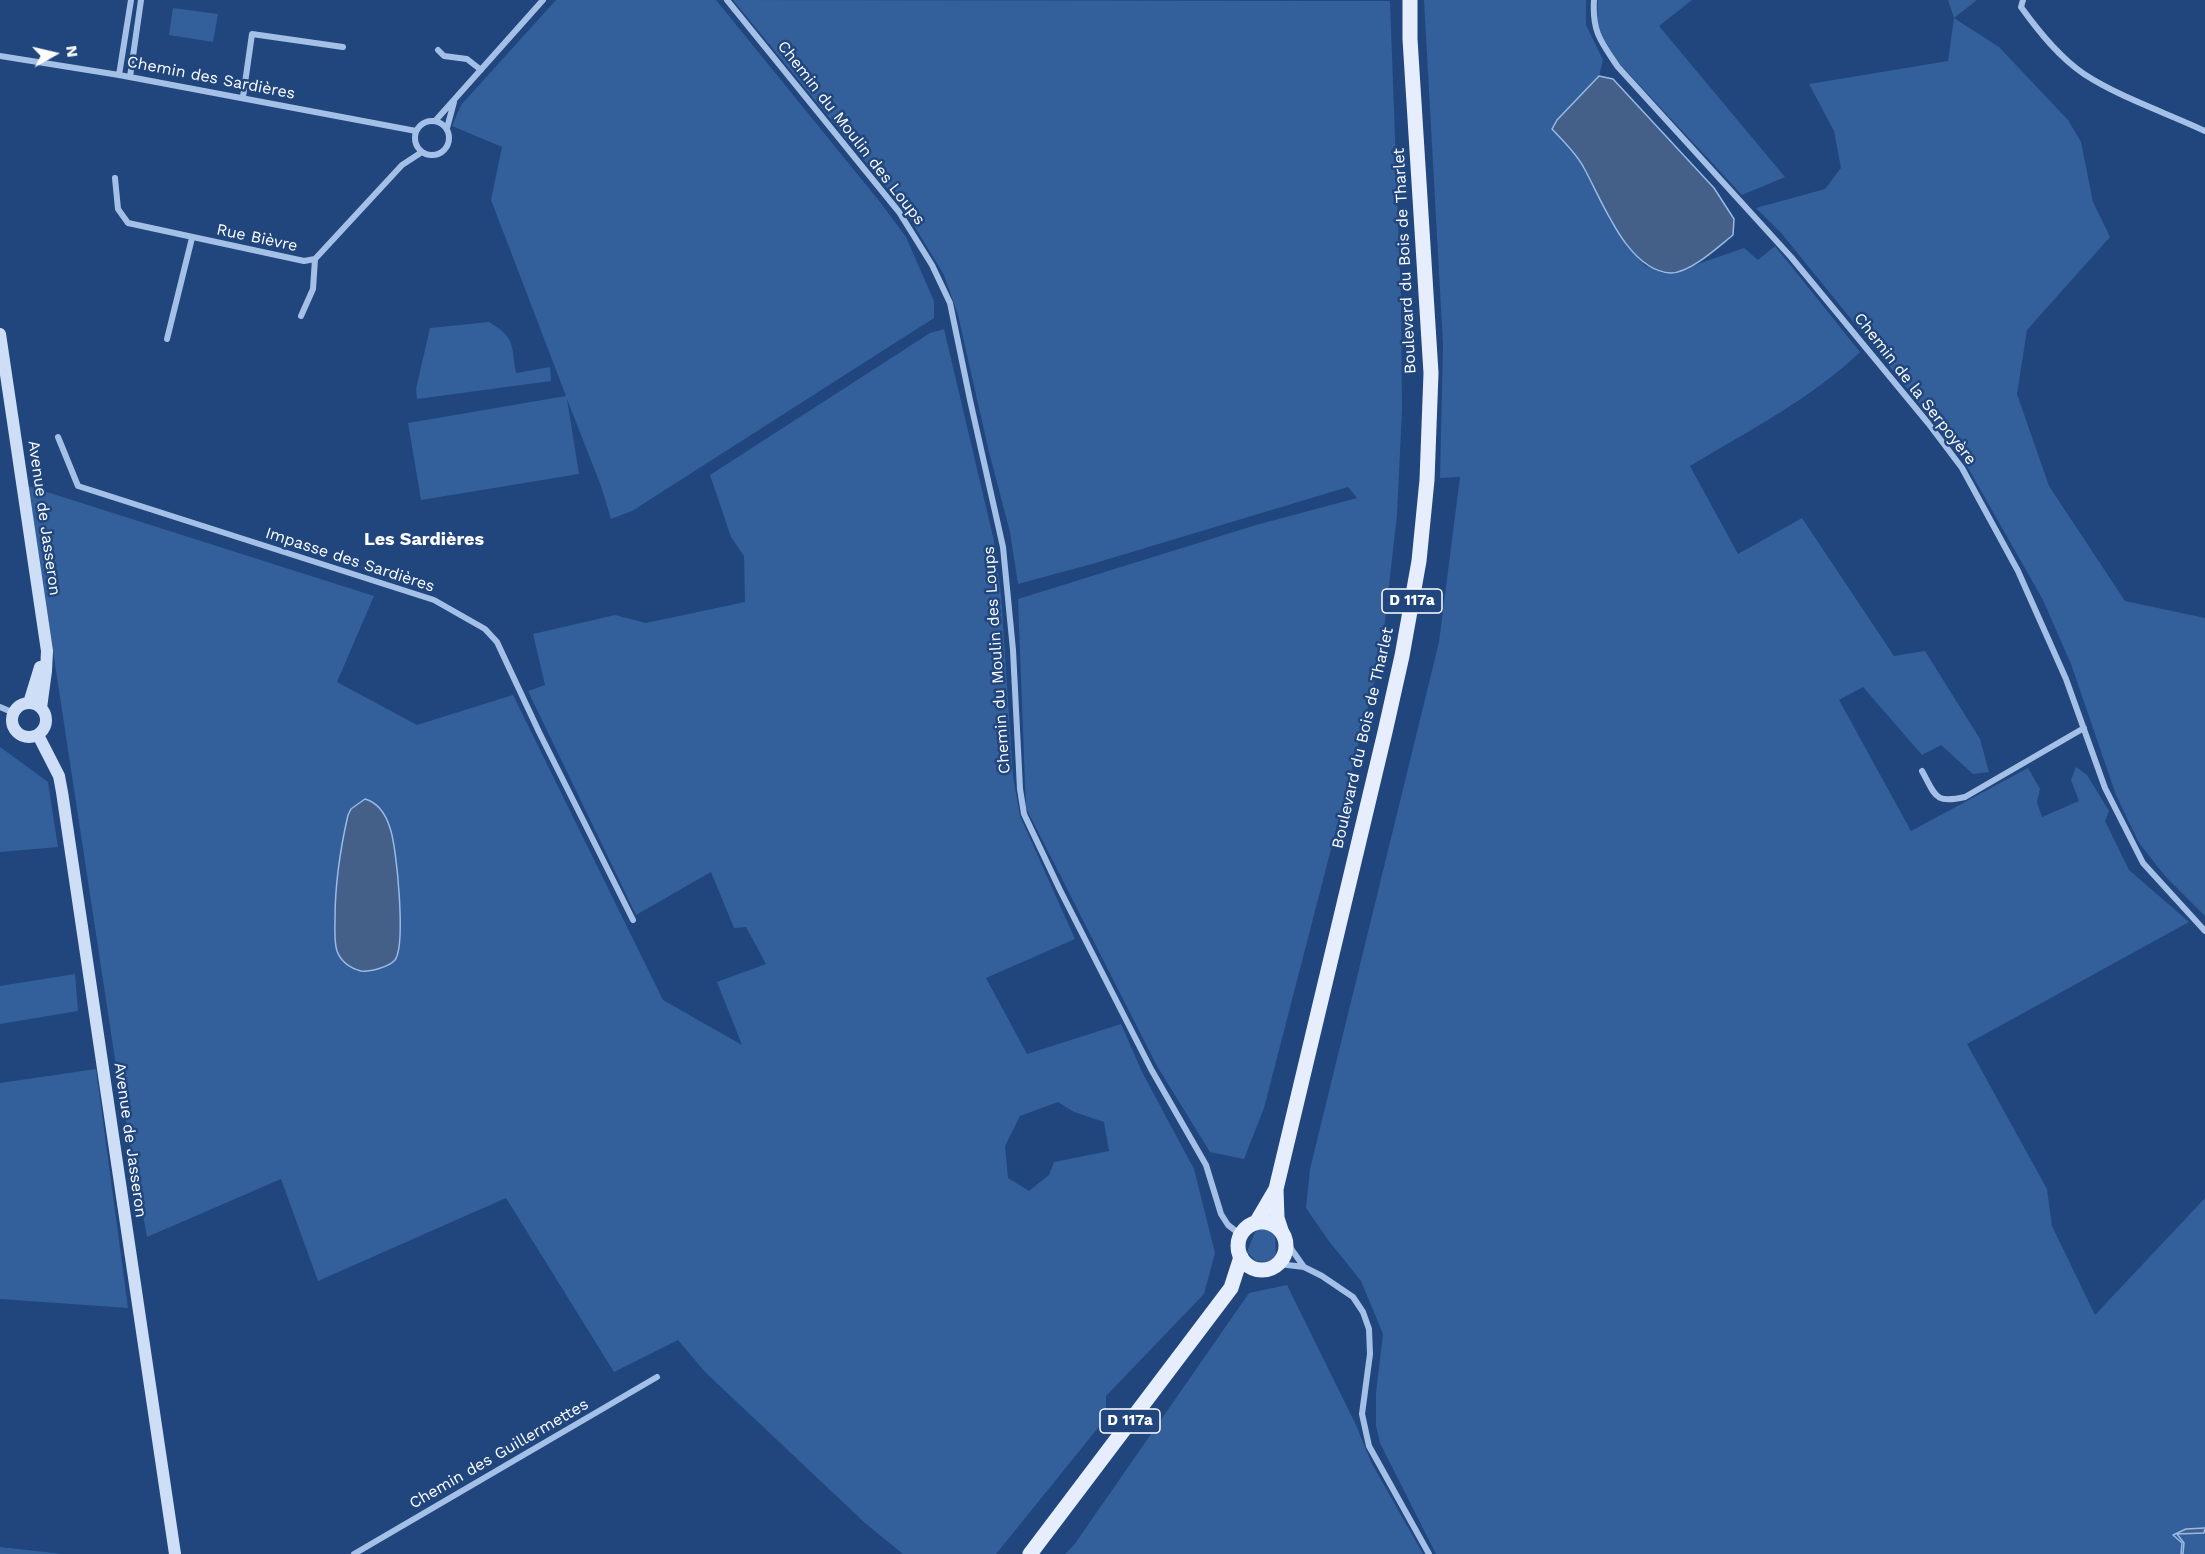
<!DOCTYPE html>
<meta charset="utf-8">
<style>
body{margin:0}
#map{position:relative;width:2205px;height:1554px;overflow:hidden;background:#20467d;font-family:"Work Sans",sans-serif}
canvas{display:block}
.north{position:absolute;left:24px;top:24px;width:60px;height:60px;-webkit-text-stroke:4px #20467d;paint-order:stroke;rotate:82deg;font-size:16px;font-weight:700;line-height:24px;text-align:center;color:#fff}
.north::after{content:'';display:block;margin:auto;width:21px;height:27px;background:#fff;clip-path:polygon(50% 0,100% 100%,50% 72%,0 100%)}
</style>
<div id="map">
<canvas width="2205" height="1554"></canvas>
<div class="north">N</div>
</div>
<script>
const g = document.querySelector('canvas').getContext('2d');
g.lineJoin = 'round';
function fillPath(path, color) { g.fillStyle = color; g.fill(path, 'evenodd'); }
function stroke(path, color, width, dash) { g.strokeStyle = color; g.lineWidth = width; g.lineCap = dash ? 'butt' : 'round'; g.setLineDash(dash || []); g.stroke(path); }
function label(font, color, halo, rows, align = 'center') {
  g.font = font + ' "Work Sans",sans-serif'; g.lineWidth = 5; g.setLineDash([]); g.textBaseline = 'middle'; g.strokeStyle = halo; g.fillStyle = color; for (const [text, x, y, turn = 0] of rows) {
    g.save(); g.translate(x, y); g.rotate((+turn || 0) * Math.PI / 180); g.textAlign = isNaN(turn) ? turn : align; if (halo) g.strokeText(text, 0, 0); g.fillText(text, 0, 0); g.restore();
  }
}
fillPath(new Path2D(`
 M556,0H716L880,202L906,237L934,301V318L632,511L611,519L601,486L567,399L579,474L421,500L408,423L566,396L491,200L502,147L452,126L461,105Z
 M733,0L1390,1L1401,300L1402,410L1397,515L1381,656L1264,1108L1244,1159L1210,1152L1157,1066L1026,808L1018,599L1256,525L1357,498L1348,487L1092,564L1018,584L1010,532L989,452L958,315L944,275L904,209Z
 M1424,0H1586V25L1603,60L1599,76L1557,120L1552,129L1584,166L1610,221L1645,266L1672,273L1744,248L1758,260L1775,246L1860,352C1811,399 1748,431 1690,466L1738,554L1802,518L1894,656L1925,651L1980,739L1989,772L1973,774L1941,745L1922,755L1863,687L1839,700L1911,831L2028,768L2040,789L2037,802L2042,817L2079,801L2071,780L2076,767L2087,775L2109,811L2105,821L2129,870L2189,922L1967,1044L2047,1189L2052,1226L2095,1315L2205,1198V1554H1436L1380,1443L1376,1426V1393L1383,1334L1361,1281L1328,1240L1306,1208L1310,1169L1439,642L1460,477L1440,478L1443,345Z
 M1598,0H1692L1659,26L1785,177L1742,195L1617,61L1601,35L1597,21Z
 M1948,0H1977L1954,18L1999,47L2068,120L2081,142L2093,202L2110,237L2027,330L2017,394L2049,486L2125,601L2205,618V916L2165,876L2139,843L2116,795L2071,664L2043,600L1959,452L1782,234L1756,208L1825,189L1841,168L1834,131L1809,84L1948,61L1954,18Z
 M173,8L218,14L213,42L169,35Z
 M489,322C516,338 511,345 516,373L550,367L551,381L417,399L416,389L430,328Z
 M944,329L994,541L1001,595L1013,776L1020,816L1075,939L986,978L1027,1054L1121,1024L1142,1072L1194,1169L1215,1253L1204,1294L1106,1396V1418L996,1554H903L865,1523L705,1372L678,1340L614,1372L506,1198L318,1281L281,1179L147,1237L116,1066L28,486L374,596L337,682L417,725L513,695L663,1000L742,1045L717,982L766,964L746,927L734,928L711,872L636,915L528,691L545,685L533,634L615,615L646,623L745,602L744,556L731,537L710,475L930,333ZM1058,1102L1074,1112L1104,1122L1109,1151L1054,1162L1049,1175L1029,1191L1008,1178L1005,1146L1020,1116Z
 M0,747L48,782L58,847L0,852Z
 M75,974L78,1011L0,1024V986Z
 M96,1069L128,1308L0,1299V1083Z
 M1259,1230H1269L1275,1235L1276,1256L1268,1262L1256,1261L1247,1252L1255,1232Z
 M1287,1285L1356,1425L1371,1462L1423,1554H1065L1074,1545L1249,1293Z
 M0,1547L63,1554H0Z`), '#335f9b');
const water = new Path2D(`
 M1599,76L1613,79L1714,188L1734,219L1733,235C1718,247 1690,273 1671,273C1627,271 1602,200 1584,168C1577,154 1563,141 1552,129L1557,120Z
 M365,799C379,803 386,815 390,828C397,847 406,945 395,960C389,967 370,972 361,971C350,968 341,962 337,951C334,942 335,929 335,919C335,884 340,850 348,815L351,809Z
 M2205,1528L2204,1533L2177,1534L2184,1543L2183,1554H2181L2182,1543L2173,1535L2186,1529Z`);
fillPath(water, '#446089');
stroke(water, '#98bae8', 1.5);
stroke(new Path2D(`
 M727,0L899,212L932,265L950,303L970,400L1003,547L1013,650L1020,789L1024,814L1060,890L1151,1069L1206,1165L1221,1214L1228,1225L1241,1235
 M1594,0C1592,32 1601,42 1618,67L1791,257L1928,423L1962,468L2018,571L2066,679L2105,788L2143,863L2205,931
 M2023,0L2021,7C2039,32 2059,57 2084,74C2119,97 2167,113 2205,131
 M438,50L444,56L467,59L481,70
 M0,56L119,75L416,131
 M119,75L131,0
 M130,77L141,0
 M243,97L252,34L343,47
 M436,120L543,0
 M415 138a17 17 0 1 1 34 0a17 17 0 1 1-34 0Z
 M447,128L454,102
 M115,178L118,209L128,223L304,261L315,259L402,165L422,152
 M301,316L313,289L315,259
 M167,339L192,238
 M58,437L78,486L434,600L485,629L497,642L539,732L633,920
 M0,707L14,713
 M1922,771C1936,796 1934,804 1965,797L2084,728
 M1287,1243L1304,1267
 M1279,1264L1304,1267L1322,1276L1353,1297L1363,1312L1369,1329L1370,1354L1362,1414L1369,1446L1429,1554
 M354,1554L657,1377`), '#a4c0e7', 6);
stroke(new Path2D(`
 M0,334L47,651L46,671L41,708
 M29,703L40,667
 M12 720a17 17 0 1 1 34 0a17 17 0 1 1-34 0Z
 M38,735L59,776L62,792L175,1554`), '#cedef6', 12);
stroke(new Path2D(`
 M1238 1246a24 24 0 1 1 48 0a24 24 0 1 1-48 0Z
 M1256,1223L1276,1189
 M1282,1233L1277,1218L1276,1189L1385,732L1402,656L1419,561L1427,480L1431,373L1410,39V0
 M1030,1554L1231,1288L1241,1257`), '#e6eefd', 15);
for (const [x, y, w] of [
 [1412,601,60],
 [1130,1421,60]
]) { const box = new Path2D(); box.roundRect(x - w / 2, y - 12, w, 24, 4.5); g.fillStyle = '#20467d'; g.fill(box); stroke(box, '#fff', 1.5); }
label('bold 15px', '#fff', null, [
 ["D 117a",1412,601],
 ["D 117a",1130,1421]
]);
label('16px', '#fff', '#20467d', [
 ["Chemin des Sardières",211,78,11],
 ["Chemin du Moulin des Loups",851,133,52],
 ["Rue Bièvre",257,238,12],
 ["Boulevard du Bois de Tharlet",1405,261,-93],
 ["Chemin de la Serpoyère",1915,389,52],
 ["Avenue de Jasseron",44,518,82],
 ["Impasse des Sardières",350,560,18],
 ["Chemin du Moulin des Loups",997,660,-94],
 ["Boulevard du Bois de Tharlet",1363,738,-77],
 ["Avenue de Jasseron",130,1140,82],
 ["Chemin des Guillermettes",499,1454,-30]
]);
label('bold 18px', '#fff', '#20467d', [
 ["Les Sardières",424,540]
]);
</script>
